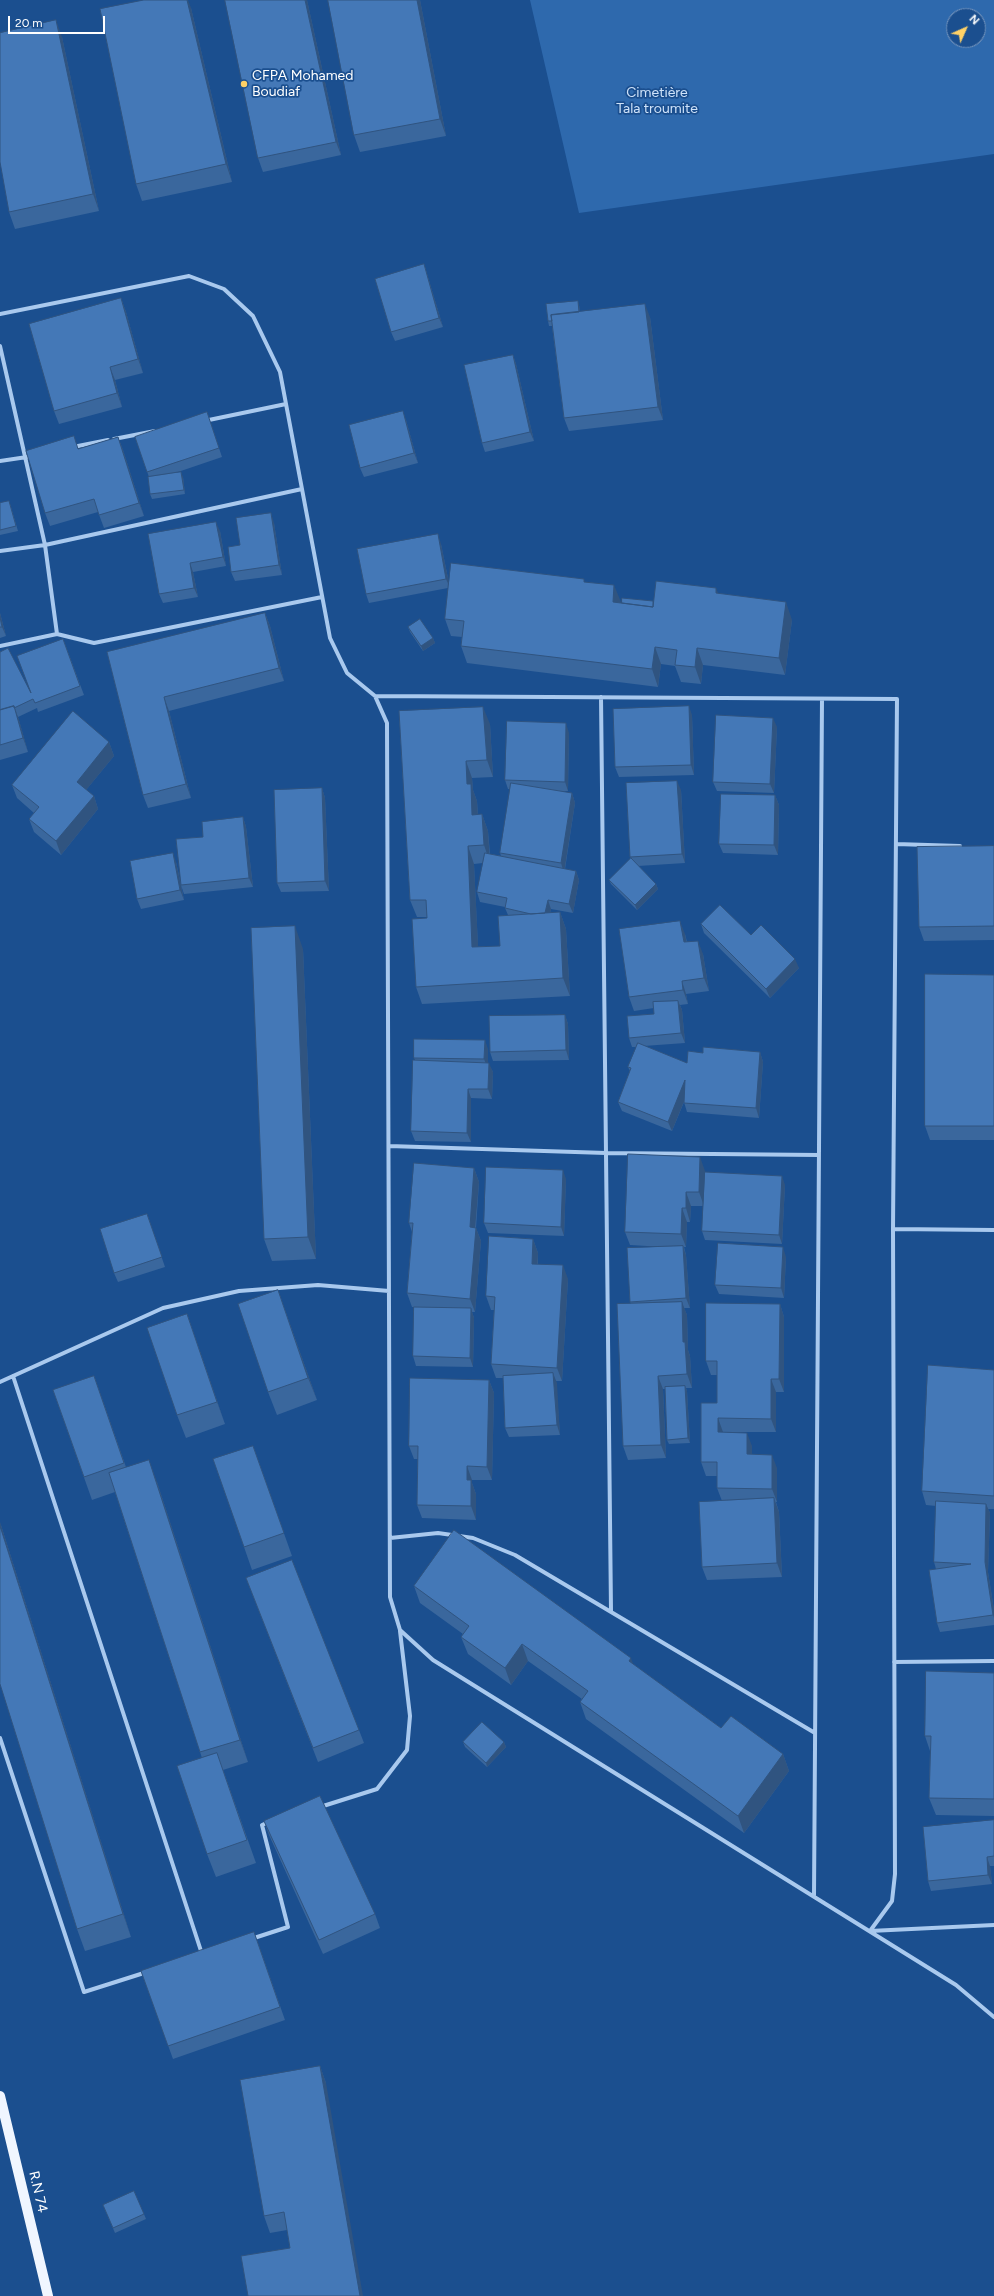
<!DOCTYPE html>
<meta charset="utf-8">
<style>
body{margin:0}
#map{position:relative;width:994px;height:2296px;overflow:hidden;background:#1b4f8f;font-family:Figtree,sans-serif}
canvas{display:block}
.north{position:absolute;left:946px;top:8px;width:40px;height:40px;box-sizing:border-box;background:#1b4f8f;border:1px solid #7695bc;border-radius:50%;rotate:45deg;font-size:11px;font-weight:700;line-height:16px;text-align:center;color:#fff}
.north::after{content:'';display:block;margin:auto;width:14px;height:18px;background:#ffd166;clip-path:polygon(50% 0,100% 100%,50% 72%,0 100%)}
.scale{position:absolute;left:8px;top:16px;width:97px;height:18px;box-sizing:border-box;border:2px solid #fff;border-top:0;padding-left:5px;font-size:12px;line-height:14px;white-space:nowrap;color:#fff;-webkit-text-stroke:3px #1b4f8f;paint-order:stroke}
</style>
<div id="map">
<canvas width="994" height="2296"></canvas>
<div class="north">N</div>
<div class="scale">20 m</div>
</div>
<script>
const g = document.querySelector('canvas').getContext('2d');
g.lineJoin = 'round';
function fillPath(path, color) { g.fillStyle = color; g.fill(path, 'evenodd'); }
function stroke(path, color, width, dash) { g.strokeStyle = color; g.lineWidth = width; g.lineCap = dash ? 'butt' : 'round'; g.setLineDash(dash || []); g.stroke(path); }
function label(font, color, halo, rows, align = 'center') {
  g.font = font + ' Figtree,sans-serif'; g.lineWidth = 3.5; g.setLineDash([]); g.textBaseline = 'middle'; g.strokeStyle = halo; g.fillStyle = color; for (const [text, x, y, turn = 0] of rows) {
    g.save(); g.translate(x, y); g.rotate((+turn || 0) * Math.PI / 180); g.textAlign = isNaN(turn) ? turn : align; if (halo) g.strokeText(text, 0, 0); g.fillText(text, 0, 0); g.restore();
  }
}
fillPath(new Path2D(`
 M530,0H994V154L579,213ZM954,16H978V40H954Z`), '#2e69ad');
stroke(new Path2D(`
 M0,314L189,276L224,289L253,316L280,372L330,638L347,673L375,696L387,723L390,1597L400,1630L433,1660L956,1985L994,2017
 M0,346L45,545L57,634
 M204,421L286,404
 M114,439L155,431
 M73,447L108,440
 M0,461L27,457
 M0,551L45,545L302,489
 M0,646L57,634L94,643L322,597
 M375,696L897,699L893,1229L895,1874L892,1901L870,1931
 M601,697L611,1611
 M896,844L960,846
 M389,1146L606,1153L819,1155
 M893,1229L994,1230
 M13,1376L202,1954
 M0,1382L163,1308L239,1291L318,1285L389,1291
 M390,1538L438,1533L473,1538L515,1555L815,1733
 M894,1662L994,1661
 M0,1738L84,1992L147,1972
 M320,1807L377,1789L407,1750L410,1716L400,1631
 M814,1895L822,699
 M870,1931L994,1925
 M251,1939L288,1927L262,1825L269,1822`), '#a9c9ee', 4);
stroke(new Path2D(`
 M0,2096L48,2296`), '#f0f6ff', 10);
fillPath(new Path2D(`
 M225,0H307L341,155L263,172L258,158Z
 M328,0H420L446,136L360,152L354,135Z
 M191,8L232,182L142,201L136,184Z
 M62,37L99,211L15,229L9,212Z
 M424,264L427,274L443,327L395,341L391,332Z
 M121,298L126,312L143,373L115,380L122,407L59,424L54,411Z
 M579,305L580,312L650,317L663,420L569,431L564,418L552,326H549L548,321Z
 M513,355L516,364L534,441L485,452L482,443Z
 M207,412L222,457L175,473L183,477L185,494L152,499L150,494L149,477L135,437Z
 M406,420L418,463L364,477L360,468Z
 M118,437L123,450L144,516L104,528L98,512L50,526L45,513L78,449Z
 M9,501L18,531L0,535V503Z
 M274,523L282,575L235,581L231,572Z
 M220,531L226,566L193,572L198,597L163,603L159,594Z
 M441,544L449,583L585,582L621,603L653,601L719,594L792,620L785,675L703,665L701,684L681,682L675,666L661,664L658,687L467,663L461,646L462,637L451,636L445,619L448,588L369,603L366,594Z
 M0,613L6,636L0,638Z
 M265,613L270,626L284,681L169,711L191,798L148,808L143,795L107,652Z
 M408,627L433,638L435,643L423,651L410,632Z
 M63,639L84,695L38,712L37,708L18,717L28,752L0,760V652L30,692Z
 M399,711L490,724L493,777L472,778L473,790L477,801L478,815L482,814L488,831L490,854L501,856L500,853L510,789H508L505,780L569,733L568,791H556L572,793L575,803L565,869L576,871L579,880L573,913L551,909L550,913L560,912L566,929L570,996L422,1004L416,987L427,917H417L410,900ZM483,863L477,892L480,902L505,907V908L508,915L500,946L478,947L474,864Z
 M692,715L694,775L619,777L615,767Z
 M777,727L774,793L717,791L713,782Z
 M109,742L114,756L86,790L94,796L98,809L61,855L34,832L29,819L34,813L17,798L12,785Z
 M322,788L325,798L329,891L281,892L277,883Z
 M681,790L685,863L638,866L656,884L658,889L637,910L611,884L609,880L631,859L630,857Z
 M775,795L779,805L778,855L723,853L719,844Z
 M243,817L246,827L253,887L184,894L181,885L184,900L141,909L137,899L176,862L181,884L203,837Z
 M994,846V940L924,941L919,927Z
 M701,924L751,935L799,968L770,998L704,933Z
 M685,934L687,942L703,954L709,991L686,994L688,1004L680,1005L682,1010L685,1043L644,1046L687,1063L703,1053L760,1052L763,1062L759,1118L687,1112L684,1102L672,1131L622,1111L618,1102L630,1071L628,1067L637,1047H632L629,1038L654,1014V1008L634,1011L629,997Z
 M303,949L316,1259L272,1261L264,1239Z
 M994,975V1140H930L925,1126Z
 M565,1015L568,1024L569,1060L493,1061L490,1052Z
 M488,1049V1063L493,1072L492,1099L471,1098V1142L415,1141L411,1131L415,1060L414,1058Z
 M474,1168L479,1182L476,1228L481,1241L475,1312H472L474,1318L473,1367L416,1366L413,1356L414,1307H412L407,1293L412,1232L409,1223Z
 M705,1171V1172L785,1185L782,1244L705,1240L702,1231L703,1206H691L690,1222H687L686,1247H684L686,1255L690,1308H684L687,1315L688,1350L690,1356L692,1388H686L687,1391L690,1443L669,1444L667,1440L665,1389H663L666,1458L628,1460L623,1446L631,1304L630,1302L663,1247L630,1245L625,1232Z
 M566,1179L564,1236L488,1233L484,1223Z
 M147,1214L165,1267L118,1282L114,1273Z
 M533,1239L538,1253V1264L568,1279L562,1381H556L560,1435L509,1437L505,1428L503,1378H496L491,1364L494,1310H491L486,1296Z
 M786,1257L784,1298L719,1294L715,1285Z
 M780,1304L784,1317V1392H776V1432H723L752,1446V1454L777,1468V1502H776L779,1512L782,1577L707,1580L702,1567L722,1501L717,1488V1476H706L701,1462L717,1403V1375H711L706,1361Z
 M286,1313L317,1400L277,1415L268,1392Z
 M187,1314L225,1424L186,1438L177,1415Z
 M994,1370V1509H988L990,1513L988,1572L994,1610V1625L940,1632L937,1623L936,1569L934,1562L936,1506L926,1505L922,1491Z
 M94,1376L126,1467L157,1482L248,1762L223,1770L256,1863L216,1877L207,1854L202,1758L115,1492L92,1500L53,1390Z
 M489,1380L494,1393L492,1480H472V1483L476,1494V1520L422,1518L417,1505L418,1459H414L409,1446Z
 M253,1446L292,1556L252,1570L244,1547Z
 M0,1522L131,1937L85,1951L77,1929Z
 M246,1578L359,1730L364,1743L318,1762Z
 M414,1586L633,1664L721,1728L783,1754L789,1771L744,1833L586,1719L580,1702L582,1699L528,1661L511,1685L468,1654L461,1637L463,1634L420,1603Z
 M994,1673V1816L936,1815L929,1798L930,1751L925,1736Z
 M463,1742H504L506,1747L487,1767L465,1747Z
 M994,1820V1866H990L992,1884L931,1891L928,1881Z
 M264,1821L375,1914L380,1928L323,1954L269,1835Z
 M254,1932L285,2020L173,2059L141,1971Z
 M320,2066L326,2083L290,2248L287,2230L270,2233L264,2216Z
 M103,2205L144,2214L146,2219L115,2233Z`), '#3a679d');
fillPath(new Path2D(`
 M187,0H188L191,8L232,182L226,164Z
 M305,0H307L341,155L336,142Z
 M417,0H420L446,136L440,119Z
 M56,20L62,37L99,211L93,194Z
 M424,264L427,274L443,327L439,318Z
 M121,298L126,312L143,373L138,359Z
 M578,301L579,305L581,323L579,318Z
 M645,304L650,317L663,420L658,407Z
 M513,355L516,364L534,441L530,432Z
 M110,367L115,380L122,407L117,393Z
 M403,411L406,420L418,463L414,453Z
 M118,437L123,450L144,516L139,503Z
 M181,472L183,477L185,494L184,490Z
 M271,513L274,523L282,575L279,565Z
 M216,522L220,531L226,566L223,557Z
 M438,534L441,544L450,588L446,579Z
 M190,563L193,572L198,597L194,588Z
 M614,585L621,602L619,619L613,602Z
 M716,588L723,605L716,593Z
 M786,602L792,620L785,675L779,658Z
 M0,613L6,636L2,627L0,617Z
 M265,613L270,626L284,681L279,668Z
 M433,638L435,643L423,651L421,646Z
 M655,647L661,664L658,687L652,669Z
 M697,648L703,665L701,684L695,667Z
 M164,697L169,711L191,798L186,784Z
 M14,706L19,720L28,752L23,738Z
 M689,706L692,715L694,775L691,765Z
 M483,707L490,724L493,777L487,760Z
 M773,718L777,727L774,793L770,784Z
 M566,723L569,733L568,791L565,782Z
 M109,742L114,756L82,795L77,782Z
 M466,761L472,778L473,790L477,801L479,832L472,815L467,784Z
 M677,781L681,790L685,863L682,854Z
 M322,788L325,798L329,891L325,881Z
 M572,793L575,803L564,873L561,863Z
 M775,795L779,805L778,855L774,845Z
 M94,796L98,809L61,855L56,841Z
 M482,814L488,831L490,863L484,845Z
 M243,817L246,827L253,887L249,878Z
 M468,846L474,864L479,964L472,947Z
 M173,853L176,862L184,900L180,890Z
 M576,871L579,880L573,913L569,904Z
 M656,884L658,889L637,910L635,905Z
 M548,900L551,909L547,926L544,917Z
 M560,912L566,929L570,996L563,978Z
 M680,921L685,934L689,956L684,942Z
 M295,926L303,949L316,1259L308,1237Z
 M698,941L703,954L709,991L704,978Z
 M795,959L799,968L770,998L766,989Z
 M682,981L686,994L688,1004L683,990Z
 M678,1001L682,1010L685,1043L681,1033Z
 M565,1015L568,1024L569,1060L566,1050Z
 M485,1040L488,1049V1069L484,1059Z
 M760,1052L763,1062L759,1118L756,1108Z
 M489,1063L493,1072L492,1099L488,1089Z
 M685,1080L689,1089L672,1131L668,1122Z
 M468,1089L471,1098V1142L467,1133Z
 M700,1157L705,1171L704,1206L699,1192Z
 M474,1168L479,1182L474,1241L470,1227Z
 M563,1170L566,1179L564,1236L561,1227Z
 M782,1176L785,1185L782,1244L779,1235Z
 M686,1192L691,1206L690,1222L686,1208Z
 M682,1208L687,1222L686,1247L681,1234Z
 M476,1228L481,1241L475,1312L470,1299Z
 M533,1239L538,1253L537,1277L532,1264Z
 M683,1246L686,1255L690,1308L686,1298Z
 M783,1247L786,1257L784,1298L781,1288Z
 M563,1265L568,1279L562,1381L557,1368Z
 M278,1290L286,1313L317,1400L308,1378Z
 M682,1302L687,1315L688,1350L690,1356L692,1388L687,1374L683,1342Z
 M780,1304L784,1317V1392L779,1379Z
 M471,1308L474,1318L473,1367L470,1358Z
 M187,1314L195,1337L225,1424L217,1402Z
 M553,1373L557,1383L560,1435L557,1425Z
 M94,1376L102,1398L132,1486L124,1463Z
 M658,1376L663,1389L666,1458L661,1445Z
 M771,1379L776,1392V1432L771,1419Z
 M489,1380L494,1393L492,1480L487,1467Z
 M685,1386L687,1391L690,1443L688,1438Z
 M718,1418L723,1432V1446L718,1432Z
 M747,1433L752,1446V1468L747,1454Z
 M772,1455L777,1468V1502L772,1489Z
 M149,1460L157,1482L248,1762L240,1740Z
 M467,1466L472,1480V1483L476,1494V1520L471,1506L467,1480Z
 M774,1498L779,1512L782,1577L777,1563Z
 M986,1504L990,1513L988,1572L994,1610V1618L993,1615L985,1562Z
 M0,1522L131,1937L123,1914L0,1526Z
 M522,1644L528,1661L511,1685L505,1668Z
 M631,1658L637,1675L629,1661Z
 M504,1742L506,1747L487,1767L486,1763Z
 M783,1754L789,1771L744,1833L738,1816Z
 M987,1857L990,1866L992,1884L988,1875Z
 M320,2066L326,2083L363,2296H360Z`), '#305480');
const building = new Path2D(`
 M144,0H187L226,164L136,184L100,9Z
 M225,0H305L336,142L258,158Z
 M328,0H417L440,119L354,135Z
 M56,20L93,194L9,212L0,162V33Z
 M424,264L439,318L391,332L375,279Z
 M121,298L138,359L110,367L117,393L54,411L29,324Z
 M578,301L579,312L551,315L552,321H548L546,304Z
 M645,304L658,407L564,418L551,315Z
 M513,355L530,432L482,443L464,365Z
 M403,411L414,453L360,468L349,425Z
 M207,412L219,448L147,472L135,437Z
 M74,436L78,449L118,437L139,503L99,515L94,499L45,513L26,451Z
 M181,472L184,490L150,494L148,477Z
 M9,501L16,526L0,530V503Z
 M271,513L279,565L231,572L228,547L240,545L236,518Z
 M216,522L223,557L190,563L194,588L159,594L148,534Z
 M438,534L446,579L366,594L357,549Z
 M451,563L584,579V582L614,585L613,602L653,607L656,581L716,588V593L786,602L779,658L697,648L695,667L675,665L677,650L655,647L652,669L461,646L464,621L445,619Z
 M622,598L653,601V607L622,603Z
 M265,613L279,668L164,697L186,784L143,795L107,652Z
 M0,617L2,627H0Z
 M420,619L433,638L421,646L408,627Z
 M63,639L80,686L35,703L33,699L14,708V706L0,710V652L8,648L31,693L17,656Z
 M14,706L23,738L0,745V710Z
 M689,706L691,765L615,767L613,709Z
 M483,707L487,760L466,761L467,784H471L472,815L482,814L484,845L468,846L472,947L500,946L498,916L560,912L563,978L416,987L412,919L427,918L426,900H410L399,711Z
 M73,711L109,742L77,782L94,796L56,841L29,819L39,807L12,785Z
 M716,715L773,718L770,784L713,782Z
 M507,721L566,723L565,782L505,780Z
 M677,781L682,854L630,857L626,783Z
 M511,783L572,793L561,863L500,853Z
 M322,788L325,881L277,883L274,790Z
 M721,794L775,795L774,845L719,844Z
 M243,817L249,878L181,885L176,839L203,837L202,822Z
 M994,846V926L919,927L917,847Z
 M173,853L180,890L137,899L130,861Z
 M485,853L576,871L569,904L548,900L545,913L531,914L505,908L507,898L477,892Z
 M631,858L656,884L635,905L609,880Z
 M720,905L751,935L761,925L795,959L766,989L701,924Z
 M680,921L684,942L698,941L704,978L682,981L683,990L629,997L619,929Z
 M295,926L308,1237L264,1239L251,928Z
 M925,974L994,975V1126H925Z
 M678,1001L681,1033L629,1038L627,1016L654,1014L653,1002Z
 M565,1015L566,1050L490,1052L489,1016Z
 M414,1039L485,1040L484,1059L414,1058Z
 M638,1043L687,1063L688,1051L703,1053V1047L760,1052L756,1108L684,1103L685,1080L668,1122L618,1102L631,1068L628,1067Z
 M413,1060L489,1063L488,1089H468L467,1133L411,1131Z
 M628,1154L700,1157L699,1192H686V1208H682L681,1234L625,1232Z
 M414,1163L474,1168L470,1227L476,1228L470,1299L407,1293L413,1223H409Z
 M486,1167L563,1170L561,1227L484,1223Z
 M705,1172L782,1176L779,1235L702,1231Z
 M147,1214L162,1257L114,1273L100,1229Z
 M489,1236L533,1239L532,1264L563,1265L557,1368L491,1364L495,1297L486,1296Z
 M718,1243L783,1247L781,1288L715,1285Z
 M683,1246L686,1298L630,1302L627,1248Z
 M278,1290L308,1378L268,1392L238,1304Z
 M682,1302L683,1342H685L687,1374L658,1376L661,1445L623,1446L617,1304Z
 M706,1303L780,1304L779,1379H771V1419L718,1418V1432L747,1433V1454L772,1455V1489L717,1488V1462H701V1403H717V1361H706Z
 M414,1307L471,1308L470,1358L413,1356Z
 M187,1314L217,1402L177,1415L147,1328Z
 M928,1365L994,1370V1496L922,1491Z
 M553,1373L557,1425L505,1428L503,1376Z
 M94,1376L124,1463L84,1477L53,1390Z
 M410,1378L489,1380L487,1467L467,1466V1480H471V1506L417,1505L418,1446H409Z
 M685,1386L688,1438L667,1440L665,1387Z
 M253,1446L284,1533L244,1547L213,1459Z
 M149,1460L240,1740L200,1752L109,1473Z
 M774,1498L777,1563L702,1567L699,1502Z
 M936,1501L986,1504L985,1562L993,1615L937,1623L929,1570L971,1564L934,1562Z
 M0,1526L123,1914L77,1929L0,1684Z
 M454,1530L631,1658L629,1661L721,1728L731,1716L783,1754L738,1816L580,1702L588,1691L522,1644L505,1668L461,1637L469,1626L414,1586Z
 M292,1560L359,1730L313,1748L246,1578Z
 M926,1671L994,1673V1799L929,1798L931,1736H925Z
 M482,1722L504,1742L486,1763L463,1742Z
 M217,1753L247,1840L207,1854L177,1766Z
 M320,1796L375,1914L319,1940L264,1821Z
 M994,1820V1856L987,1857L988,1875L928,1881L923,1827Z
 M254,1932L280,2007L168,2046L141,1971Z
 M320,2066L360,2296H248L241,2256L290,2248L284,2212L264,2216L240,2080Z
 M134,2191L144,2214L113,2228L103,2205Z`);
fillPath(building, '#4478b7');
stroke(building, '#305480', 1);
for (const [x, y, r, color] of [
 [244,84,4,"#ffd166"]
]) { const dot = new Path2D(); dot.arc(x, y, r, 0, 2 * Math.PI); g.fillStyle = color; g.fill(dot); stroke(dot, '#1b4f8f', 1.5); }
label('14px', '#fff', '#1b4f8f', [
 ["CFPA Mohamed",252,76],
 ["Boudiaf",252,92]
], 'left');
label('14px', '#cfe3fa', '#1b4f8f', [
 ["Cimetière",657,93],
 ["Tala troumite",657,109]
]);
label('14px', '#fff', '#1b4f8f', [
 ["R.N 74",38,2192,77]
]);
</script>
